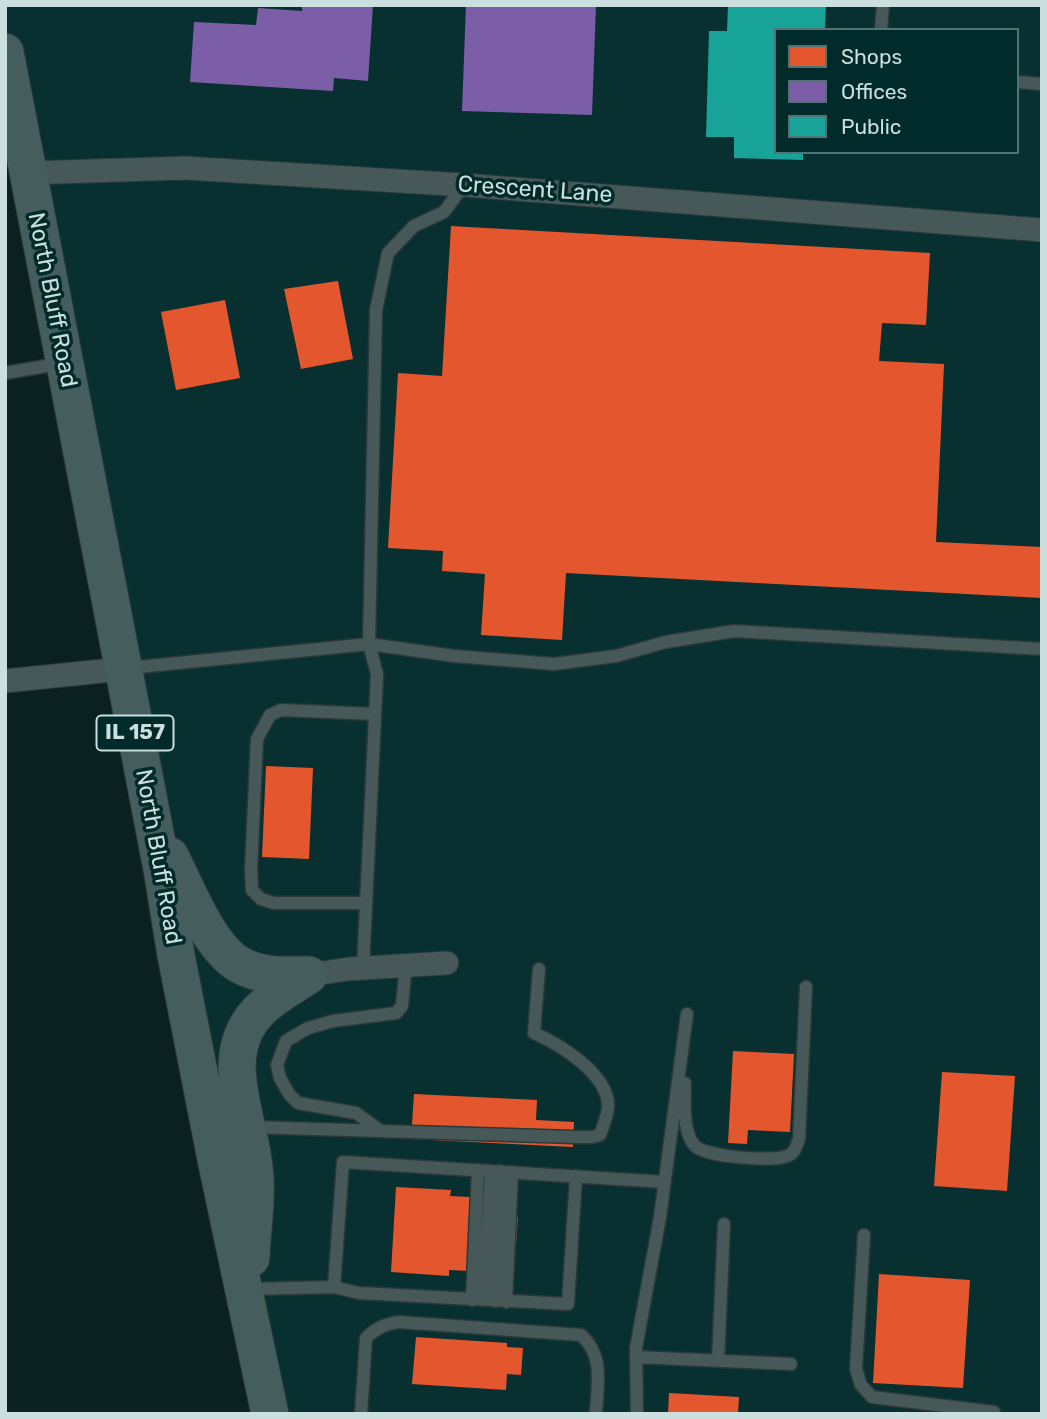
<!DOCTYPE html>
<style>
body{margin:0}
#map{position:relative;width:1047px;height:1419px;overflow:hidden;background:#0b2121;font-family:Rubik,sans-serif}
canvas{display:block}
.frame{position:absolute;inset:0;border:7px solid #cadfde;pointer-events:none}
.legend{position:absolute;left:774px;top:28px;width:245px;height:126px;box-sizing:border-box;background:#012b2b;border:2px solid #517373;margin:0;padding:9px 12px;list-style:none;font-size:21px;color:#cadfde}
.legend li{display:flex;align-items:center;gap:14px;height:35px}
.legend b{width:35px;border:2px solid #517373}
</style>
<div id="map">
<canvas width="1047" height="1419"></canvas>
<div class="frame"></div>
<ul class="legend">
<li><b style="height:19px;background:#e4572e"></b>Shops</li>
<li><b style="height:19px;background:#7b5ea7"></b>Offices</li>
<li><b style="height:19px;background:#17a398"></b>Public</li>
</ul>
</div>
<script>
const g = document.querySelector('canvas').getContext('2d');
g.lineJoin = 'round';
function fillPath(path, color) { g.fillStyle = color; g.fill(path, 'evenodd'); }
function stroke(path, color, width, dash) { g.strokeStyle = color; g.lineWidth = width; g.lineCap = dash ? 'butt' : 'round'; g.setLineDash(dash || []); g.stroke(path); }
function label(font, color, halo, rows, align = 'center') {
  g.font = font + ' Rubik,sans-serif'; g.lineWidth = 7; g.setLineDash([]); g.textBaseline = 'middle'; g.strokeStyle = halo; g.fillStyle = color; for (const [text, x, y, turn = 0] of rows) {
    g.save(); g.translate(x, y); g.rotate((+turn || 0) * Math.PI / 180); g.textAlign = isNaN(turn) ? turn : align; if (halo) g.strokeText(text, 0, 0); g.fillText(text, 0, 0); g.restore();
  }
}
fillPath(new Path2D(`
 M5,5H1042V1414H288L5,32ZM776,30H1017V152H776Z`), '#093030');
fillPath(new Path2D(`
 M451,226L930,253L926,325L882,323L879,361L944,364L936,542L1042,547V598L566,573L562,640L481,635L485,574L442,571L443,551L388,548L398,373L442,376Z
 M338,281L353,359L301,369L284,289Z
 M225,300L240,378L176,390L161,312Z
 M266,766L313,768L309,859L262,857Z
 M733,1051L794,1054L790,1132L748,1130L747,1144L728,1143Z
 M942,1072L1015,1076L1007,1191L934,1186Z
 M414,1094L537,1100L536,1120L574,1122L573,1147L411,1139Z
 M396,1187L451,1190L450,1196L470,1197L469,1215L518,1217L515,1259L470,1257V1271L449,1270V1276L391,1272Z
 M879,1274L970,1280L963,1388L873,1383Z
 M416,1337L507,1343V1347L523,1348L521,1375L507,1374L506,1390L412,1384Z
 M669,1393L739,1397L738,1414H668Z`), '#e4572e');
fillPath(new Path2D(`
 M302,5H373L368,81L334,78L333,91L190,82L194,22L256,25L258,8L302,11Z
 M466,5H596L592,115L462,111Z`), '#7b5ea7');
fillPath(new Path2D(`
 M728,5H826L825,30H776V152H803V160L734,158V137H706L709,31H727Z`), '#17a398');
const lane = new Path2D(`
 M881,30L883,5
 M1017,82L1042,84
 M5,373L64,363
 M128,668L369,644L454,656L554,664L616,656L666,642L734,631L1042,649
 M366,903H274L261,899L252,890L251,870L257,739L270,715L281,710L374,714
 M363,968L377,674L369,644L376,310L388,253L414,226L444,212L464,185
 M685,1083C685,1101 682,1132 695,1146C706,1157 772,1162 787,1156C795,1153 796,1147 799,1139L806,987
 M251,1127L574,1137H592L600,1135C603,1127 607,1117 608,1108C610,1075 561,1045 534,1033L539,969
 M381,1131L356,1113L298,1103L289,1094L280,1078L277,1065L286,1041L308,1028L333,1021L396,1013L402,1006L406,965
 M864,1235L856,1369L861,1385L872,1397L994,1412
 M334,1287L359,1293L568,1304L576,1176
 M250,1289L334,1287L343,1162L665,1182
 M472,1300L478,1170
 M483,1300L491,1171
 M495,1301L500,1171
 M506,1302L512,1172
 M636,1357L791,1364
 M718,1361L724,1224
 M361,1414L366,1338C376,1328 385,1324 399,1322L581,1335C605,1356 597,1385 596,1414
 M637,1414L636,1348L660,1217L687,1014`);
const street = new Path2D(`
 M27,173L185,168L464,185L1042,230
 M5,681L122,669
 M309,975L348,969L447,963`);
const primary = new Path2D(`
 M5,52L162,869L176,955L216,1159L270,1414
 M170,856C186,887 209,948 240,965C261,977 286,975 309,975
 M251,1258C252,1230 258,1195 254,1167C249,1116 217,1056 257,1013C271,997 292,987 309,975`);
stroke(lane, '#2b3939', 15);
stroke(street, '#2b3939', 25);
stroke(primary, '#2b3939', 39);
stroke(lane, '#475858', 12);
stroke(street, '#475858', 23);
stroke(primary, '#455d5d', 37);
for (const [x, y, w] of [
 [135,733,77]
]) { const box = new Path2D(); box.roundRect(x - w / 2, y - 17.5, w, 35, 5); g.fillStyle = '#012b2b'; g.fill(box); stroke(box, '#cadfde', 2); }
label('bold 21px', '#cadfde', null, [
 ["IL 157",135,733]
]);
label('23px', '#cadfde', '#012b2b', [
 ["Crescent Lane",535,190,4],
 ["North Bluff Road",52,300,79],
 ["North Bluff Road",158,857,80]
]);
</script>
